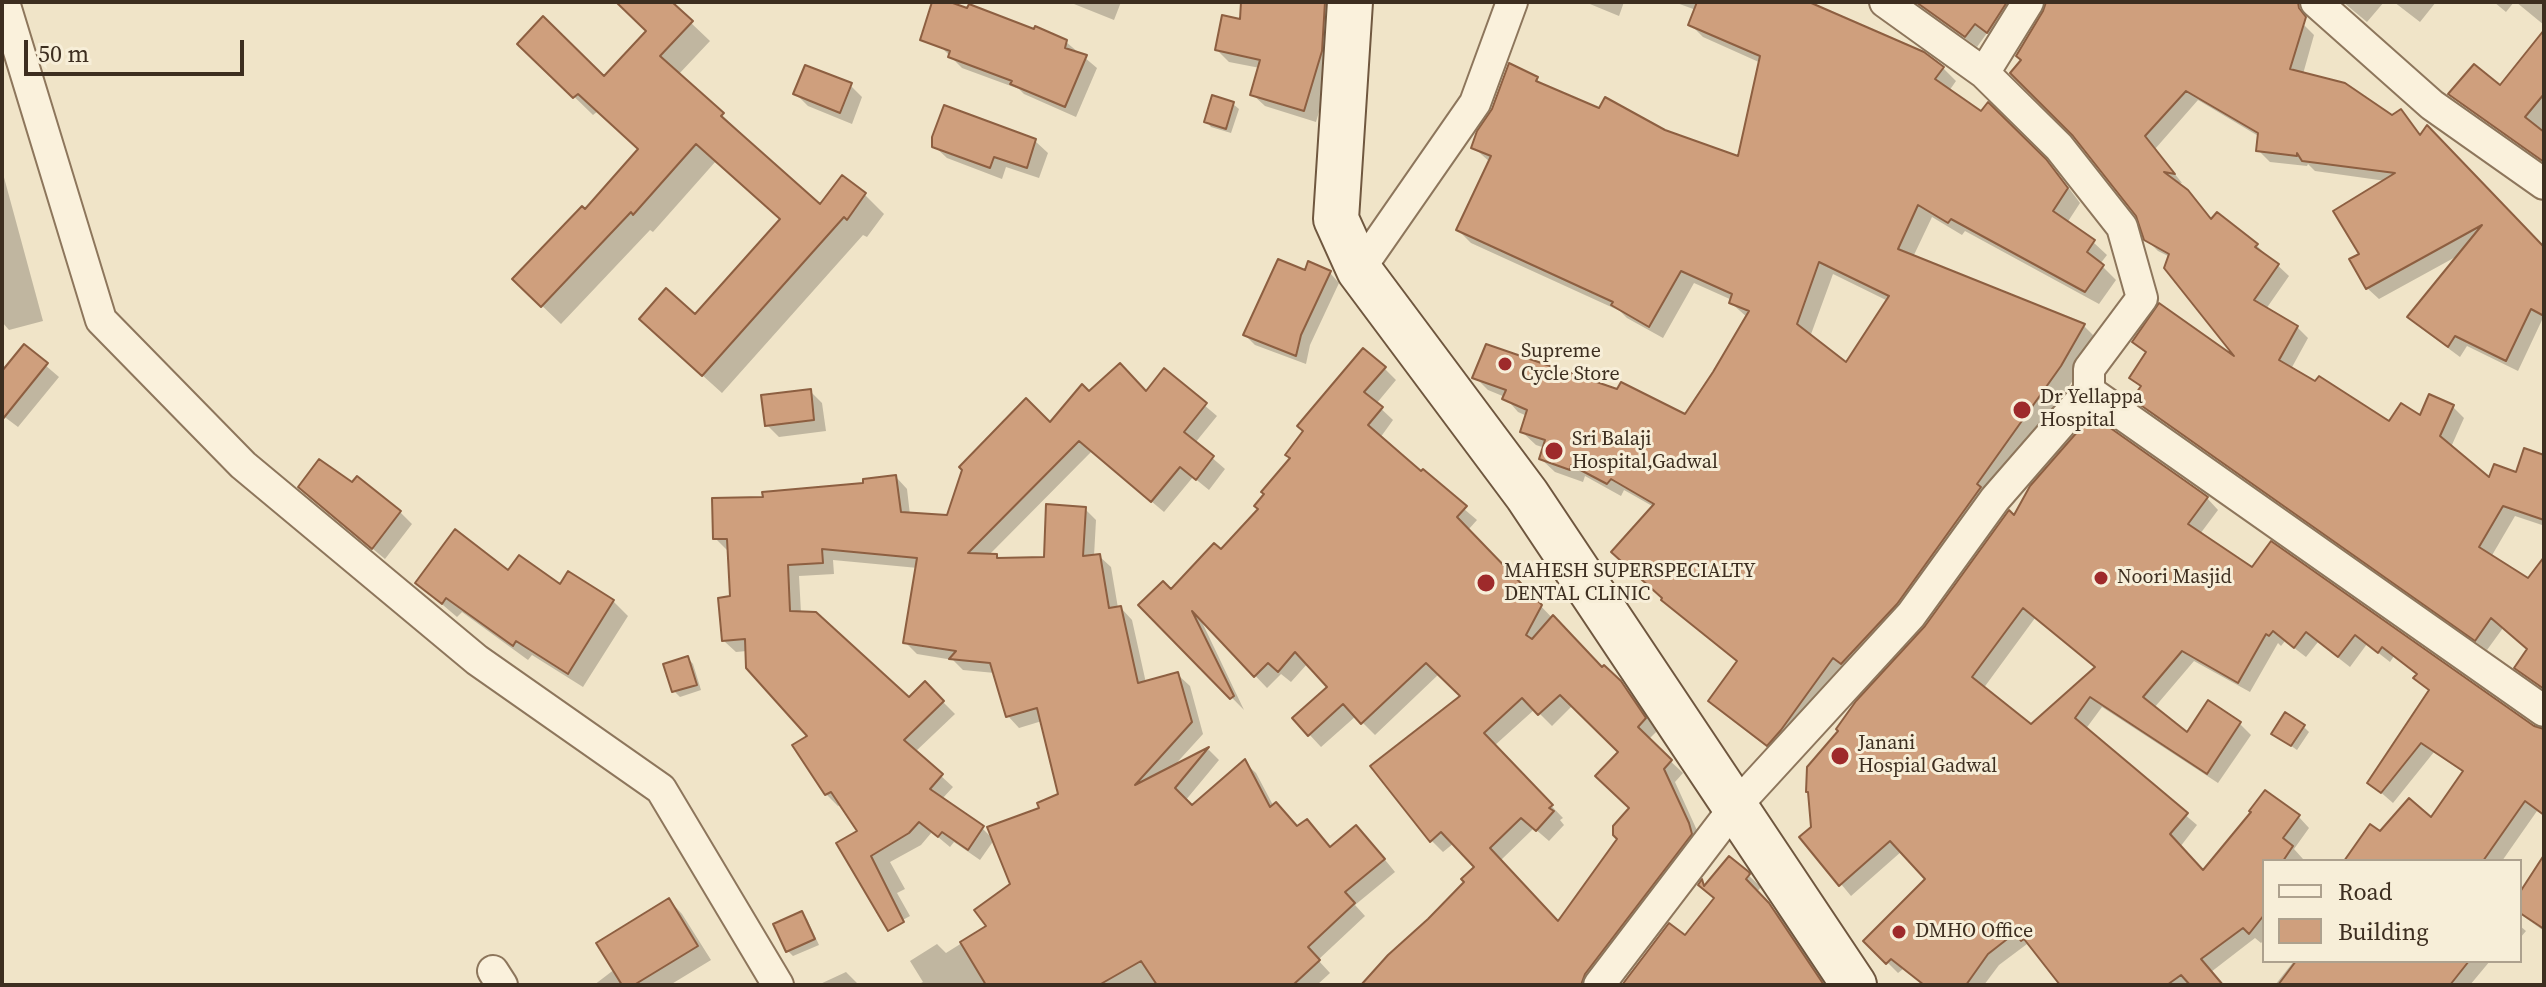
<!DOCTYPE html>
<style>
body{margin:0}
#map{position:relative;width:2546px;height:987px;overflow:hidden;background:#f0e4c8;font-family:"Source Serif 4",serif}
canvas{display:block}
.frame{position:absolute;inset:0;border:4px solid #3d2e20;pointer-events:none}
.legend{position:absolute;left:2262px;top:859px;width:260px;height:104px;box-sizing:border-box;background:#f7eed8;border:2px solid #ada18e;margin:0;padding:10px 14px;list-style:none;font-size:24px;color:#3d2e20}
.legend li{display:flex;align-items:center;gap:16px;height:40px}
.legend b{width:40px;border:2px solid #ada18e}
.scale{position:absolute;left:24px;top:40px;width:220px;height:36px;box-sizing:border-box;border:4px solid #3d2e20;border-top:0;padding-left:10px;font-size:24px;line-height:28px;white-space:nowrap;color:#3d2e20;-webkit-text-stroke:6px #f7eed8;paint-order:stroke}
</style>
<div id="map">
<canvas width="2546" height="987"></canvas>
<div class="frame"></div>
<ul class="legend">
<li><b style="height:10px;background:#faf1dc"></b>Road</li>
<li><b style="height:22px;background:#cf9f7d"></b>Building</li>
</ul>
<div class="scale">50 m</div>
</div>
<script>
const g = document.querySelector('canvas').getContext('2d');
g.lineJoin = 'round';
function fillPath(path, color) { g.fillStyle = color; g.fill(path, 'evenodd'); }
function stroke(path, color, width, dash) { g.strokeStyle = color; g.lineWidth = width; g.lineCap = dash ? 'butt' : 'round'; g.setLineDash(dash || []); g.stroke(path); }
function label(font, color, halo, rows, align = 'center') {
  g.font = font + ' "Source Serif 4",serif'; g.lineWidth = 6; g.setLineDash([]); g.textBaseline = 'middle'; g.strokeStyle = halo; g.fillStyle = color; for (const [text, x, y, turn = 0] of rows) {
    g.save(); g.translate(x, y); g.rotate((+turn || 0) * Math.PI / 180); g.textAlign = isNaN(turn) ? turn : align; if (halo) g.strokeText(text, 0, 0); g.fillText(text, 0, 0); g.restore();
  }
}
fillPath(new Path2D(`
 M618,2H669L710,41L678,75L722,115L741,133L739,135L821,207L842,178L865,195L884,214L867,237L863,235L722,393L660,337L695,317L782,220L716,161L653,232L650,230L561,324L533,297L585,212L640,150L598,111L593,115L520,44L604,78L648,31Z
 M1069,2H1121L1114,20Z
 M1243,2H1342L1333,64L1316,122L1265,106L1252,94L1260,68L1229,62L1217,50L1242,22Z
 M1585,2H1624L1619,16Z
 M1674,2H1804L1943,68L1956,81L1949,91L1981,114L1988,105L2059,175L2080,203L2067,223L2093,242L2107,255L2100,264L2116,280L2099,304L1965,231L1962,235L1932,217L1913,257L2084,326L2097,339L2074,379L1989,498L1781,758L1724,714L1710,700L1739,663L1677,613L1654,507L1624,490L1621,496L1585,476L1583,482L1555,472L1541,459L1545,448L1536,445L1522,432L1527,416L1518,412L1505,397L1488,390L1475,377L1686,416L1747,317L1731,303L1732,300L1694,283L1663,338L1627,318L1620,311L1471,243L1458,230L1490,162L1473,147L1536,79L1544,86L1600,110L1740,158L1761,63L1703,37L1690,24L1696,10ZM1833,274L1888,301L1847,365L1810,337Z
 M1914,2H2025L1999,43L1987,33L1977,47Z
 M2048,2H2270L2303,24L2314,35L2303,74L2392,117L2401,111L2422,136L2544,250V321L2542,320L2518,371L2467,346L2460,357L2421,328L2410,317L2461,254L2379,299L2367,288L2361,255L2386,181L2315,171L2308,164L2307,166L2270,162L2259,151L2260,137L2198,100L2155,149L2182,183L2174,182L2212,221L2256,245L2289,276L2266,309L2297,327L2308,338L2291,369L2390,424L2421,418L2453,407L2464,418L2451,447L2490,480L2517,474L2544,456V528L2542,525L2515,516L2491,557L2528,580L2544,561V690L2516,667L2529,649L2503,628L2487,650L2146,410L2135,399L2142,389L2132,378L2147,354L2134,342L2240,363L2170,257L2158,251L2146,239L2138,215L2023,60Z
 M2343,2H2384L2367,22Z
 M2394,2H2436L2420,22Z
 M2494,2H2514L2506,12Z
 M2516,2H2544V25Z
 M2544,33V163L2462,105L2451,94L2500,88Z
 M1066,42L1097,68L1076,117L1024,94L1019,89L962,68L940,46Z
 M850,85L862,97L852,124L808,106L796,94Z
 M1233,104L1239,109L1231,133L1211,127L1206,121Z
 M945,107L1035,141L1048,153L1039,178L1006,167L1002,179L947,158L934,146Z
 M2,170L43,321L9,330L2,322Z
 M1306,272L1330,273L1339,283L1310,345L1306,364L1255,345L1245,335Z
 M24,347L59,377L18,427L2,415V374Z
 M1384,368L1396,380L1376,404L1393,420L1380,438L1477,520L1468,530L1602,670L1604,667L1633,696L1657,731L1648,740L1683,773L1675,782L1700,837L1597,985H1370L1466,882L1476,867L1454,843L1443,852L1431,840L1463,697L1439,674L1375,735L1356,716L1321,747L1294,718L1330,687L1308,663L1291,682L1281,674L1267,688L1200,618L1244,710L1141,605L1171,592L1221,552ZM1573,705L1621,752L1631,809L1620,839L1558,924L1500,861L1534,828L1549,841L1564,825L1560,820L1563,818L1494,746L1535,709L1552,726Z
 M1164,371L1217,416L1195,443L1225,469L1209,490L1193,477L1164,512L1092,451L988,556H996L1000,560L1045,559L1085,509L1096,520L1094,556H1099L1111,567L1118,608H1121L1132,620L1146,683L1178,675L1190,686L1203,734L1172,768L1209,750L1219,760L1185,801L1192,808L1244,762L1256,773L1274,807L1298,828L1331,848L1368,839L1395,872L1355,905L1365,916L1318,960L1330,973L1317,985H917L923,982L910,961L937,944L946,953L989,926L1013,885L1042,809L1061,795L1042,721L1019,728L1008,716L995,673L963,670L953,660L917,654L905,642L918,568L833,560L834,574L799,576L801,613L909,700L925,684L955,714L915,752L953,787L942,799L982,828L994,840L980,860L954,842L950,847L932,832L921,845L890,862L905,889L897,893L910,916L892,926L860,831L841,804L838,806L826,794L810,736L747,651L736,652L724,641L732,598L730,550H727L715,538L765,499L866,485L896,477L907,489L910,515L948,517L1050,424L1090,394L1146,393Z
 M810,391L822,403L826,431L779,437L767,425Z
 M352,485L400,512L412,524L385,559L313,499Z
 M2207,498L2218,510L2200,534L2253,570L2533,728L2544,731V816L2537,811L2502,861H2347L2380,834L2431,820L2464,773L2434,752L2393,803L2370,783L2430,692L2416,678L2418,675L2394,656L2390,662L2367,644L2350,667L2318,642L2306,657L2285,641L2281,646L2278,643L2250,692L2194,661L2154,708L2187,735L2240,724L2251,735L2218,783L2102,707L2085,730L2197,825L2180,847L2203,872L2298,816L2309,828L2294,849L2303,859L2302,861H2264V940L2261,943L2255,938L2211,972L2222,985H2054L2059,981L2027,944L1999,965L1984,985H1924L1903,969L1898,973L1866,941L1928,879L1902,851L1851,896L1802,837L1813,828L1926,628L2015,518ZM2035,618L2096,668L2031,726L1983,689Z
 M509,573L613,601L628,616L583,687L532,655L528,660L462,612L457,617L417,583Z
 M688,658L693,664L701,690L680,697L674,691Z
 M2303,726L2309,732L2297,750L2274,734Z
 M2544,859V931L2520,914V896Z
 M1747,874L1761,887L1757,892L1781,917L1827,985H1624L1686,938L1716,900L1700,885L1702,882L1706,886Z
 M669,900L682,914L711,960L670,985H594L615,969Z
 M801,914L807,919L819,945L793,956L788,951Z
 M2520,926L2526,931L2520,938Z
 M2294,961H2490L2470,985H2275Z
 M846,972L859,985H818Z`), '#0003');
const building = new Path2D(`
 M616,2H672L693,21L660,56L724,113L721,116L820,204L842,175L866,193L847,220L844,217L702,376L639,319L666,288L695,314L780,219L696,144L633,215L631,212L541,307L512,279L582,206L585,209L638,149L578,94L573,98L517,44L543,16L604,76L646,31Z
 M932,2H950L967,8L969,4L1034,29L1035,26L1067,40L1065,48L1087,55L1065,107L1010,84L1012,81L948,57L950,51L920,40Z
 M1241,2H1325L1322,51L1304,111L1250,95L1260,60L1215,50L1222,15L1240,19Z
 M1697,2H1809L1924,52L1944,67L1935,79L1981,111L1988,102L2046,159L2068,188L2053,211L2095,240L2087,252L2104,265L2085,292L1951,219L1948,223L1918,205L1898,249L2085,324L2061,366L1977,484L1981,487L1897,604L1841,664L1833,658L1781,730L1767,746L1708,701L1737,661L1661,600L1662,598L1611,552L1654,504L1611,479L1607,484L1571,465L1570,470L1539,459L1545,440L1520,432L1527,410L1502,399L1506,390L1472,378L1486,344L1617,389L1621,382L1685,414L1713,372L1749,311L1729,303L1732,294L1681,271L1649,327L1611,305L1613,302L1456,230L1491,156L1471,148L1477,131L1492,109L1509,63L1538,77L1536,81L1599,108L1605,97L1665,130L1738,156L1760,56L1688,25ZM1819,262L1889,296L1846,362L1797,324Z
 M1916,2H2007L1987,33L1975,24L1965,37Z
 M2046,2H2298L2299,8L2306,17L2290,69L2345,83L2392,115L2401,109L2420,135L2427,125L2544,247V316L2531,309L2506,361L2455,336L2448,347L2407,317L2482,225L2366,289L2349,259L2359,254L2333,211L2395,173L2302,161L2297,153V156L2256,151L2258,133L2186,91L2145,136L2175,174L2164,172L2188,190L2211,219L2217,212L2258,244L2255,247L2279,264L2254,300L2298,326L2279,360L2315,381L2319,376L2389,421L2401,403L2420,415L2429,394L2454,405L2440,436L2489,477L2494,464L2516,472L2524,448L2544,455V520L2503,506L2479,547L2528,578L2544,557V689L2514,668L2527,649L2491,618L2475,641L2132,399L2141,386L2129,378L2146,352L2132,342L2159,303L2234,356L2164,268L2169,254L2144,240L2136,216L2073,136L2010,73L2021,60L2016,56L2043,11Z
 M2544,30V94L2525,117L2544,132V162L2448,94L2474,64L2500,85Z
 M805,65L852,83L840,113L793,94Z
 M1212,95L1234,102L1226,129L1204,122Z
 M944,105L1036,139L1027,168L994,157L990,168L932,147V137Z
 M1278,259L1305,270L1308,261L1331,271L1301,335L1296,356L1243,335Z
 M24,344L48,363L2,420V371Z
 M1363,348L1386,367L1364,392L1383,407L1368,425L1421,471L1423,469L1467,506L1457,517L1542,605L1526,635L1532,639L1553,615L1602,667L1604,665L1621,681L1646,718L1638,727L1672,760L1664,769L1689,823L1692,834L1585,974L1581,985H1361L1388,955L1428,919L1464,882L1461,879L1474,867L1441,832L1430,842L1370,766L1460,696L1426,663L1361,724L1343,704L1308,736L1292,718L1327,687L1295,652L1278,672L1268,663L1254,677L1192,611L1234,696L1230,699L1138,605L1163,581L1171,589L1214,543L1221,549L1258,509L1254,506L1264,494L1261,492L1290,458L1285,455L1303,431L1297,426ZM1560,695L1618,752L1595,776L1629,808L1613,826V835L1617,839L1558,921L1490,848L1521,818L1536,831L1554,811L1549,808L1553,805L1484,733L1522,698L1538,715Z
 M1120,363L1146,391L1164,368L1207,403L1184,432L1214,456L1196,480L1180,467L1151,502L1079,441L968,553L997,554V558L1044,557L1046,504L1086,507L1083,556L1100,554L1109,608L1121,606L1138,683L1178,672L1192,722L1135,785L1209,747L1175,788L1192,805L1245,759L1270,807L1276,802L1297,826L1307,819L1330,847L1356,825L1385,859L1345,892L1355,903L1308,947L1320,960L1293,985H1157L1141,961L1099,985H986L960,942L986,926L974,910L1010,884L987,827L1039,808L1037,803L1058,794L1037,708L1006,717L990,663L949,659L956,651L903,643L917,558L822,549L823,563L788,565L790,611L816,612L909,697L925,681L944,701L904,740L943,774L930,789L984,826L968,850L942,832L938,837L919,822L909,833L871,856L904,922L888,931L836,843L857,831L831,792L825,795L792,745L807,736L746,668L745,639L722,641L718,598L730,596L727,539H713L712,498L763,497L762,492L863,483V479L896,475L901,512L947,515L962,470L959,467L1026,398L1050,422L1082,384L1089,391Z
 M811,389L814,420L765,426L761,395Z
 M2092,415L2208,497L2188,524L2252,567L2271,541L2534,726L2544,729V815L2525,801L2483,861H2344L2370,824L2380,831L2409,798L2431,817L2463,771L2421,743L2381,793L2367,783L2429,690L2413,678L2417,674L2382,647L2378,653L2355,635L2338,657L2306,632L2294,648L2273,631L2269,636L2266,634L2238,683L2182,651L2143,697L2187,732L2208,700L2241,722L2207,774L2090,697L2075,718L2188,813L2170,834L2203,870L2251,812L2249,811L2265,790L2300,815L2283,838L2293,846L2283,861H2264V915L2249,934L2243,928L2201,959L2223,985H2190L2181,975L2167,985H2060L2024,939L2021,941L2015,933L1988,954L1966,985H1924L1891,959L1886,964L1863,941L1925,879L1890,841L1839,886L1799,837L1811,827L1808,792H1806L1807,767L1838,731L1836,729L1856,701L1925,626L2009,510L2014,515L2030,486ZM2023,608L2095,667L2031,724L1972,677Z
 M319,459L352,482L357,476L401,511L372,549L298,487Z
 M455,529L508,570L519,555L560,584L568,571L614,600L568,674L516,641L513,646L446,598L442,604L415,583Z
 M688,656L697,685L672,692L663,664Z
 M2285,712L2305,725L2291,746L2271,734Z
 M2544,855V929L2520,913V892Z
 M1729,856L1749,872L1750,874L1746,879L1769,903L1824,985H1622L1669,923L1685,935L1714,898L1698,885L1702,879L1704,886Z
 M669,898L698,946L634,985H622L596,943Z
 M802,911L815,939L786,952L773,924Z
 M2296,961H2469L2450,985H2278Z`);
fillPath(building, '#cf9f7d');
stroke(building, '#8d5f41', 2);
const street = new Path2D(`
 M4,2L101,320L243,465L477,660L661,789L778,985
 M1885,2L1984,73L2028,2
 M2316,2L2432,105L2544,184
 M1359,270L1475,103L1512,2
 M2089,391L2544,711
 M493,971L502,985
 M1599,985L1734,808L1911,615L1995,499L2089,391V369L2142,298L2122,227L2059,147L1984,73`);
const secondary = new Path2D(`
 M1350,2L1336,219L1359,270L1527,495L1854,985`);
stroke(street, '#8d765c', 34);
stroke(secondary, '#6f573f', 48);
stroke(street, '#faf1dc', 30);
stroke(secondary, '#faf1dc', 44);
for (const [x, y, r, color] of [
 [1505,364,8,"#9e2a2b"],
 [2022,410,10,"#9e2a2b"],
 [1554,451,10,"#9e2a2b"],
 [2101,578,8,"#9e2a2b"],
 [1486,583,10,"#9e2a2b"],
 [1840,756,10,"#9e2a2b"],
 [1899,932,8,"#9e2a2b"]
]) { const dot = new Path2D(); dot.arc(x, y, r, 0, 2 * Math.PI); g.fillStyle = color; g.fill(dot); stroke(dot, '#f7eed8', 3); }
label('20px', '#3d2e20', '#f7eed8', [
 ["Supreme",1521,352],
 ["Cycle Store",1521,375],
 ["Dr Yellappa",2040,398],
 ["Hospital",2040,421],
 ["Sri Balaji",1572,440],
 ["Hospital,Gadwal",1572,463],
 ["MAHESH SUPERSPECIALTY",1504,572],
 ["DENTAL CLINIC",1504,595],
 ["Noori Masjid",2117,578],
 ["Janani",1858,744],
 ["Hospial Gadwal",1858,767],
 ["DMHO Office",1915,932]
], 'left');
</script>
